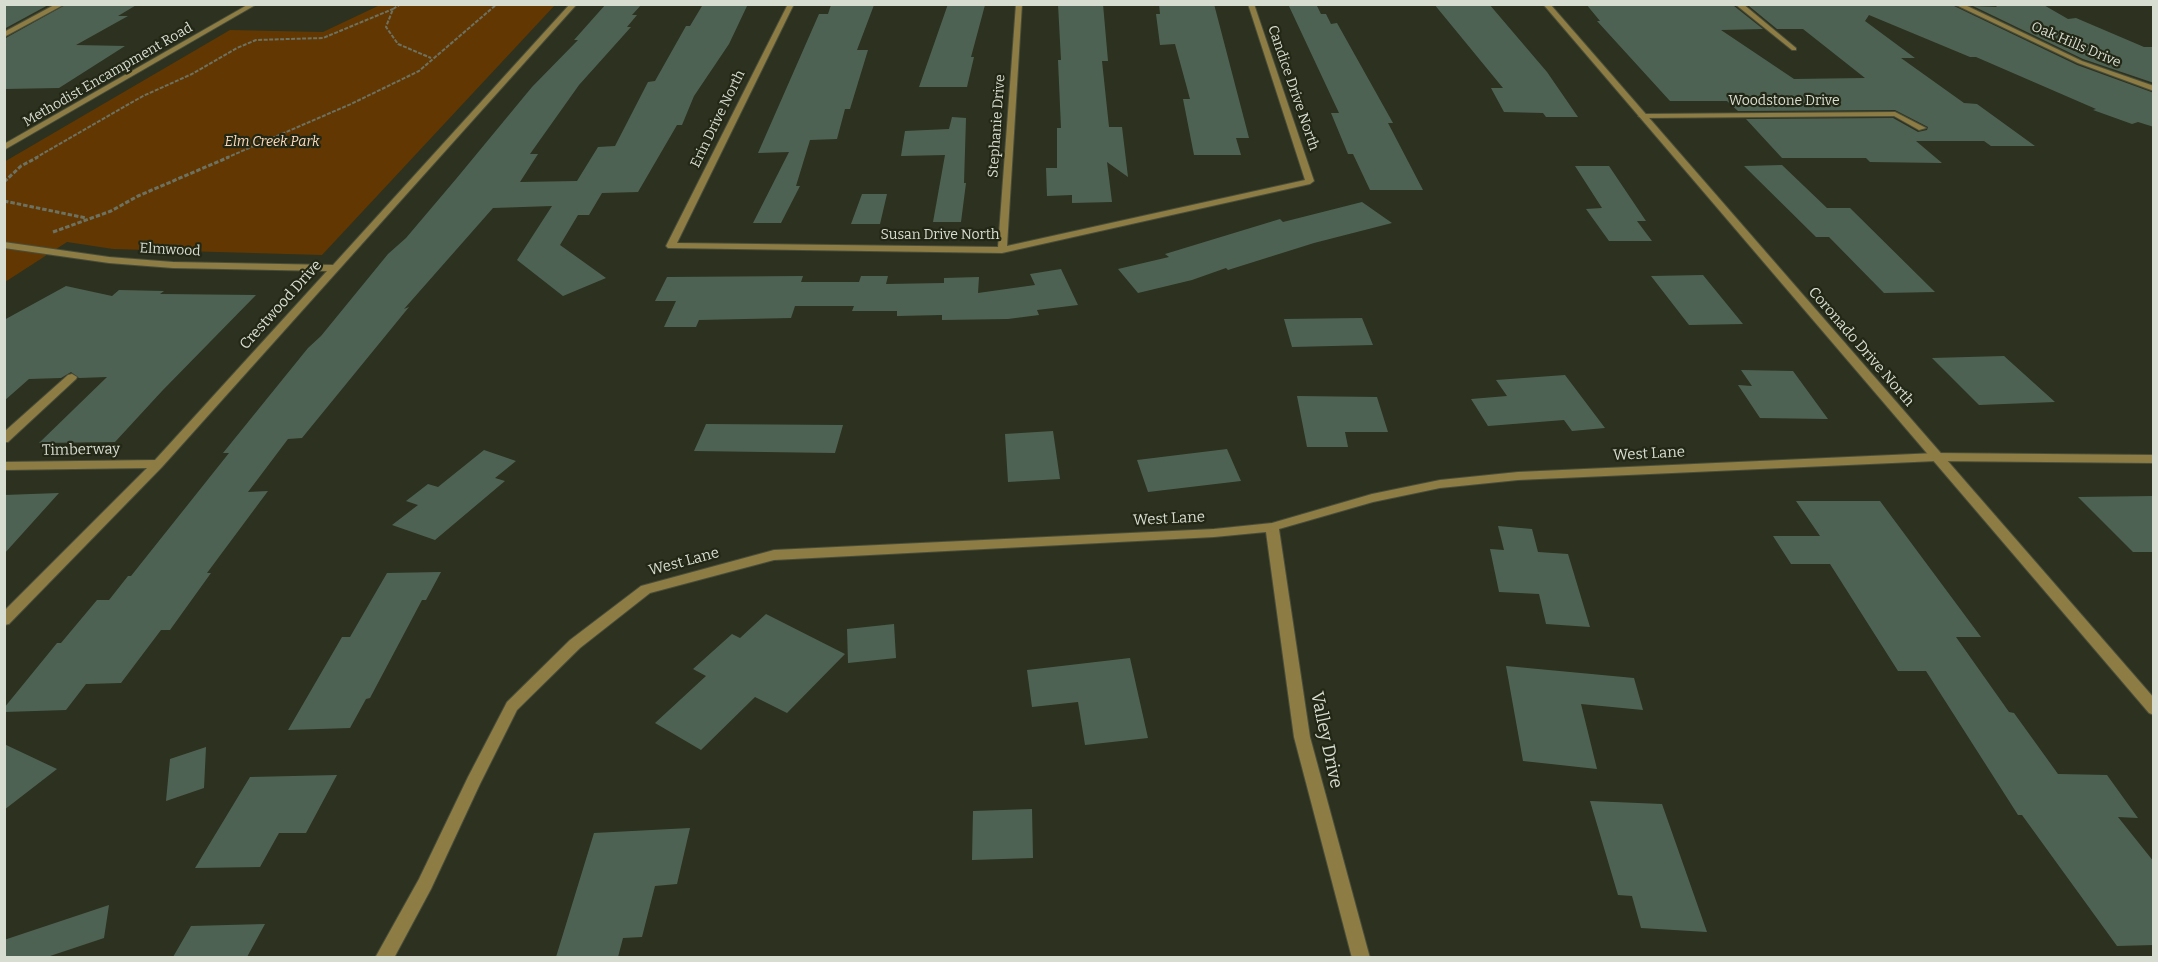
<!DOCTYPE html>
<style>
body{margin:0}
#map{position:relative;width:2158px;height:962px;overflow:hidden;background:#2c321f;font-family:Bitter,serif}
canvas{display:block}
.frame{position:absolute;inset:0;border:6px solid #d8ddd1;pointer-events:none}
</style>
<div id="map">
<canvas width="2158" height="962"></canvas>
<div class="frame"></div>
</div>
<script>
const g = document.querySelector('canvas').getContext('2d');
g.lineJoin = 'round';
function fillPath(path, color) { g.fillStyle = color; g.fill(path, 'evenodd'); }
function stroke(path, color, width, dash) { g.strokeStyle = color; g.lineWidth = width; g.lineCap = dash ? 'butt' : 'round'; g.setLineDash(dash || []); g.stroke(path); }
function label(font, color, halo, rows, align = 'center') {
  g.font = font + ' Bitter,serif'; g.lineWidth = 4.5; g.setLineDash([]); g.textBaseline = 'middle'; g.strokeStyle = halo; g.fillStyle = color; for (const [text, x, y, turn = 0] of rows) {
    g.save(); g.translate(x, y); g.rotate((+turn || 0) * Math.PI / 180); g.textAlign = isNaN(turn) ? turn : align; if (halo) g.strokeText(text, 0, 0); g.fillText(text, 0, 0); g.restore();
  }
}
fillPath(new Path2D(`
 M380,5H555L322,255L113,249L67,242L5,282L4,162L230,30L323,32Z`), '#633701');
fillPath(new Path2D(`
 M4,4H50L4,29Z
 M67,4H138L118,16H128L76,45L125,46L59,88L4,89V39Z
 M606,4H642L632,15H637L627,27H631L579,85L530,154H538L520,182L577,181L598,147L615,146L648,82L655,81L686,26H690L702,6H747L729,44L694,96L682,125H677L638,192L602,193L589,215H578L560,245L606,278L563,296L517,260L552,206L493,208L404,309L409,307L302,438L288,439L248,492L268,491L207,573H211L170,630H161L121,683L86,684L66,710L4,712V708L57,643H61L97,600H109L128,576H131L229,453H223L308,348L321,336L388,254L406,238L456,179L532,87L578,40H574Z
 M948,4L985,5L971,57H974L967,87H919Z
 M1058,4H1103L1108,61H1102L1109,127H1122L1128,177L1107,162L1112,202L1072,203V195L1047,196L1046,168H1057V128H1061L1058,60H1061Z
 M1159,4H1214L1249,138H1236L1241,155H1194L1183,99H1190L1175,44L1160,45L1156,14H1160Z
 M1288,4H1316L1321,14H1326L1331,24L1337,23L1393,123H1388L1423,190H1370L1353,154H1348L1331,113H1339Z
 M1434,4H1489L1547,72L1578,117H1546L1543,113L1504,112L1491,88H1503Z
 M1586,4L1734,6L1763,29L1721,30L1794,79L1865,78L1803,29H1777L1749,6H1954L2077,65L2154,93V127L2138,122L2132,124L2093,110L2096,109L1976,57H1970L1869,15L1865,21L1915,58H1901L1964,103L1977,104L2035,146H1991L1984,141H1916L1942,163L1870,162L1866,158H1782L1746,119L1893,118L1918,132L1927,130L1928,127L1895,110L1738,111L1727,101H1670L1597,21H1600Z
 M1994,4H2042L2068,19L2076,18L2144,47H2154V83L2083,59L1973,6L1997,7Z
 M831,5H874L857,50H868L850,109H845L837,139L810,140L796,186H800L781,223H753L789,152L758,153L819,14H828Z
 M952,117L966,118L964,183H966L961,222H933L945,155L901,156L905,131L949,129Z
 M1782,165L1827,208H1850L1935,292L1884,293L1829,237H1816L1744,166Z
 M1575,166H1609L1646,221H1637L1652,241H1609L1586,209L1602,208Z
 M862,194H887L880,224H851Z
 M1362,202L1392,223L1314,243L1228,270L1226,268L1192,280L1138,293L1118,269L1169,257L1165,254L1280,219L1283,222Z
 M1061,269L1078,305L1037,310L1039,315L1008,319L942,320V315L897,316V311H852L854,306H795L791,318L699,320L696,327H664L676,301H655L667,277L803,276L801,282H859L861,276H888L886,284L944,283V278L979,277L978,293L1035,285L1030,274Z
 M1703,275L1743,324L1689,325L1651,276Z
 M66,286L112,296L119,290L164,291L160,294L256,295L162,391L115,442L39,443L107,377L79,378L71,372L61,378L29,379L4,401V320Z
 M1362,318L1373,345L1292,347L1284,319Z
 M2004,356L2055,402L1979,405L1932,358Z
 M1741,370L1793,371L1828,419L1760,418L1738,385L1752,386Z
 M1565,375L1605,428L1572,431L1564,420L1488,426L1471,399L1507,396L1496,380Z
 M1297,396L1377,397L1388,432H1345L1348,447H1307Z
 M706,424L843,425L835,453L694,451Z
 M1053,431L1060,479L1008,482L1005,434Z
 M1227,449L1241,481L1148,492L1137,460Z
 M484,450L516,461L495,478L505,481L435,540L392,525L418,505L406,501L428,484L438,487Z
 M59,493L4,554V495Z
 M2154,496V552H2133L2078,497Z
 M1796,501H1880L1981,637H1956L2009,712L2014,713L2058,774L2107,775L2138,818L2118,817L2154,862V945L2117,946L2022,815H2018L1926,671H1898L1830,564H1791L1773,536H1820Z
 M1498,526L1532,529L1538,552L1568,554L1590,627L1546,624L1539,594L1499,592L1490,549L1504,550Z
 M441,572L426,600H422L370,698L366,699L350,728L288,730L342,637H350L387,573Z
 M766,614L845,654L787,713L755,697L701,750L655,723L706,676L693,669L732,634L740,638Z
 M894,624L896,658L848,663L847,629Z
 M1130,658L1148,738L1085,745L1078,702L1032,707L1027,670Z
 M1506,666L1634,678L1643,710L1581,704L1597,769L1523,761Z
 M4,744L57,769L4,810Z
 M206,747L204,788L166,801L170,759Z
 M337,775L306,833H279L260,867L195,868L250,777Z
 M1590,801L1662,804L1707,932L1641,928L1632,896L1618,895Z
 M1032,809L1033,858L972,860L973,811Z
 M690,828L677,884L655,886L642,937L623,938L618,957H556L594,833Z
 M109,905L104,938L47,957H4V940Z
 M265,924L247,957H173L191,926Z`), '#4e6254');
const minor = new Path2D(`
 M56,4H65L4,37V32Z
 M249,4H257L4,150V144Z
 M570,4H577L162,467L9,624L4,625V611L147,468L4,470V462L155,460L327,271L173,268L109,263L4,248V242L109,257L173,262L333,265Z
 M788,4H794L677,243L998,247L1016,4H1022L1007,246L1305,180L1248,4H1254L1314,181L1310,184L1002,253L668,248L666,246Z
 M1735,4H1743L1796,48V50H1792Z
 M1954,4H1963L2082,61L2154,86V91L2078,63Z
 M1895,112L1926,128L1919,130L1894,116L1642,118L1638,116L1642,114Z
 M72,374L77,377L76,379L8,442H4V432L68,375Z
 M1936,453L2154,455V463L1936,461L1518,480L1440,488L1373,502L1279,529L1310,737L1370,958H1352L1294,737L1266,532L1214,537L774,560L650,593L580,648L517,710L480,784L431,889L394,958H375L419,879L468,777L507,702L570,640L641,586L774,550L1214,529L1272,523L1372,494L1440,480L1518,472Z`);
const tertiary = new Path2D(`
 M1543,4H1550L2154,698V715L2149,713Z`);
stroke(minor, '#484d3b', 2);
stroke(tertiary, '#484d3b', 2);
stroke(new Path2D(`
 M401,4L393,9L386,27L398,44L431,58
 M35,158L143,96L192,74L237,48L256,40L323,38L393,9
 M226,158L351,104L419,71L497,4`), '#6c7262', 2, [4, 1.5]);
stroke(new Path2D(`
 M4,182L21,166L38,157
 M4,201L86,218
 M53,232L111,211L138,196L229,157`), '#6c7262', 3, [4.5, 2]);
fillPath(minor, '#8d7c43');
fillPath(tertiary, '#8d7c43');
label('14px', '#d8ddd1', '#222815', [
 ["Oak Hills Drive",2076,45,23],
 ["Methodist Encampment Road",108,75,-30],
 ["Candice Drive North",1293,88,71],
 ["Woodstone Drive",1784,101],
 ["Erin Drive North",718,119,-64],
 ["Stephanie Drive",997,126,-86],
 ["Susan Drive North",940,235],
 ["Elmwood",170,250,3]
]);
label('italic 14px', '#ffdabb', '#222815', [
 ["Elm Creek Park",272,142]
]);
label('15px', '#d8ddd1', '#222815', [
 ["Crestwood Drive",281,305,-48],
 ["Coronado Drive North",1861,347,49],
 ["Timberway",81,450,-1],
 ["West Lane",1649,454,-3],
 ["West Lane",1169,519,-3],
 ["West Lane",684,562,-15]
]);
label('18px', '#d8ddd1', '#222815', [
 ["Valley Drive",1326,740,78]
]);
</script>
